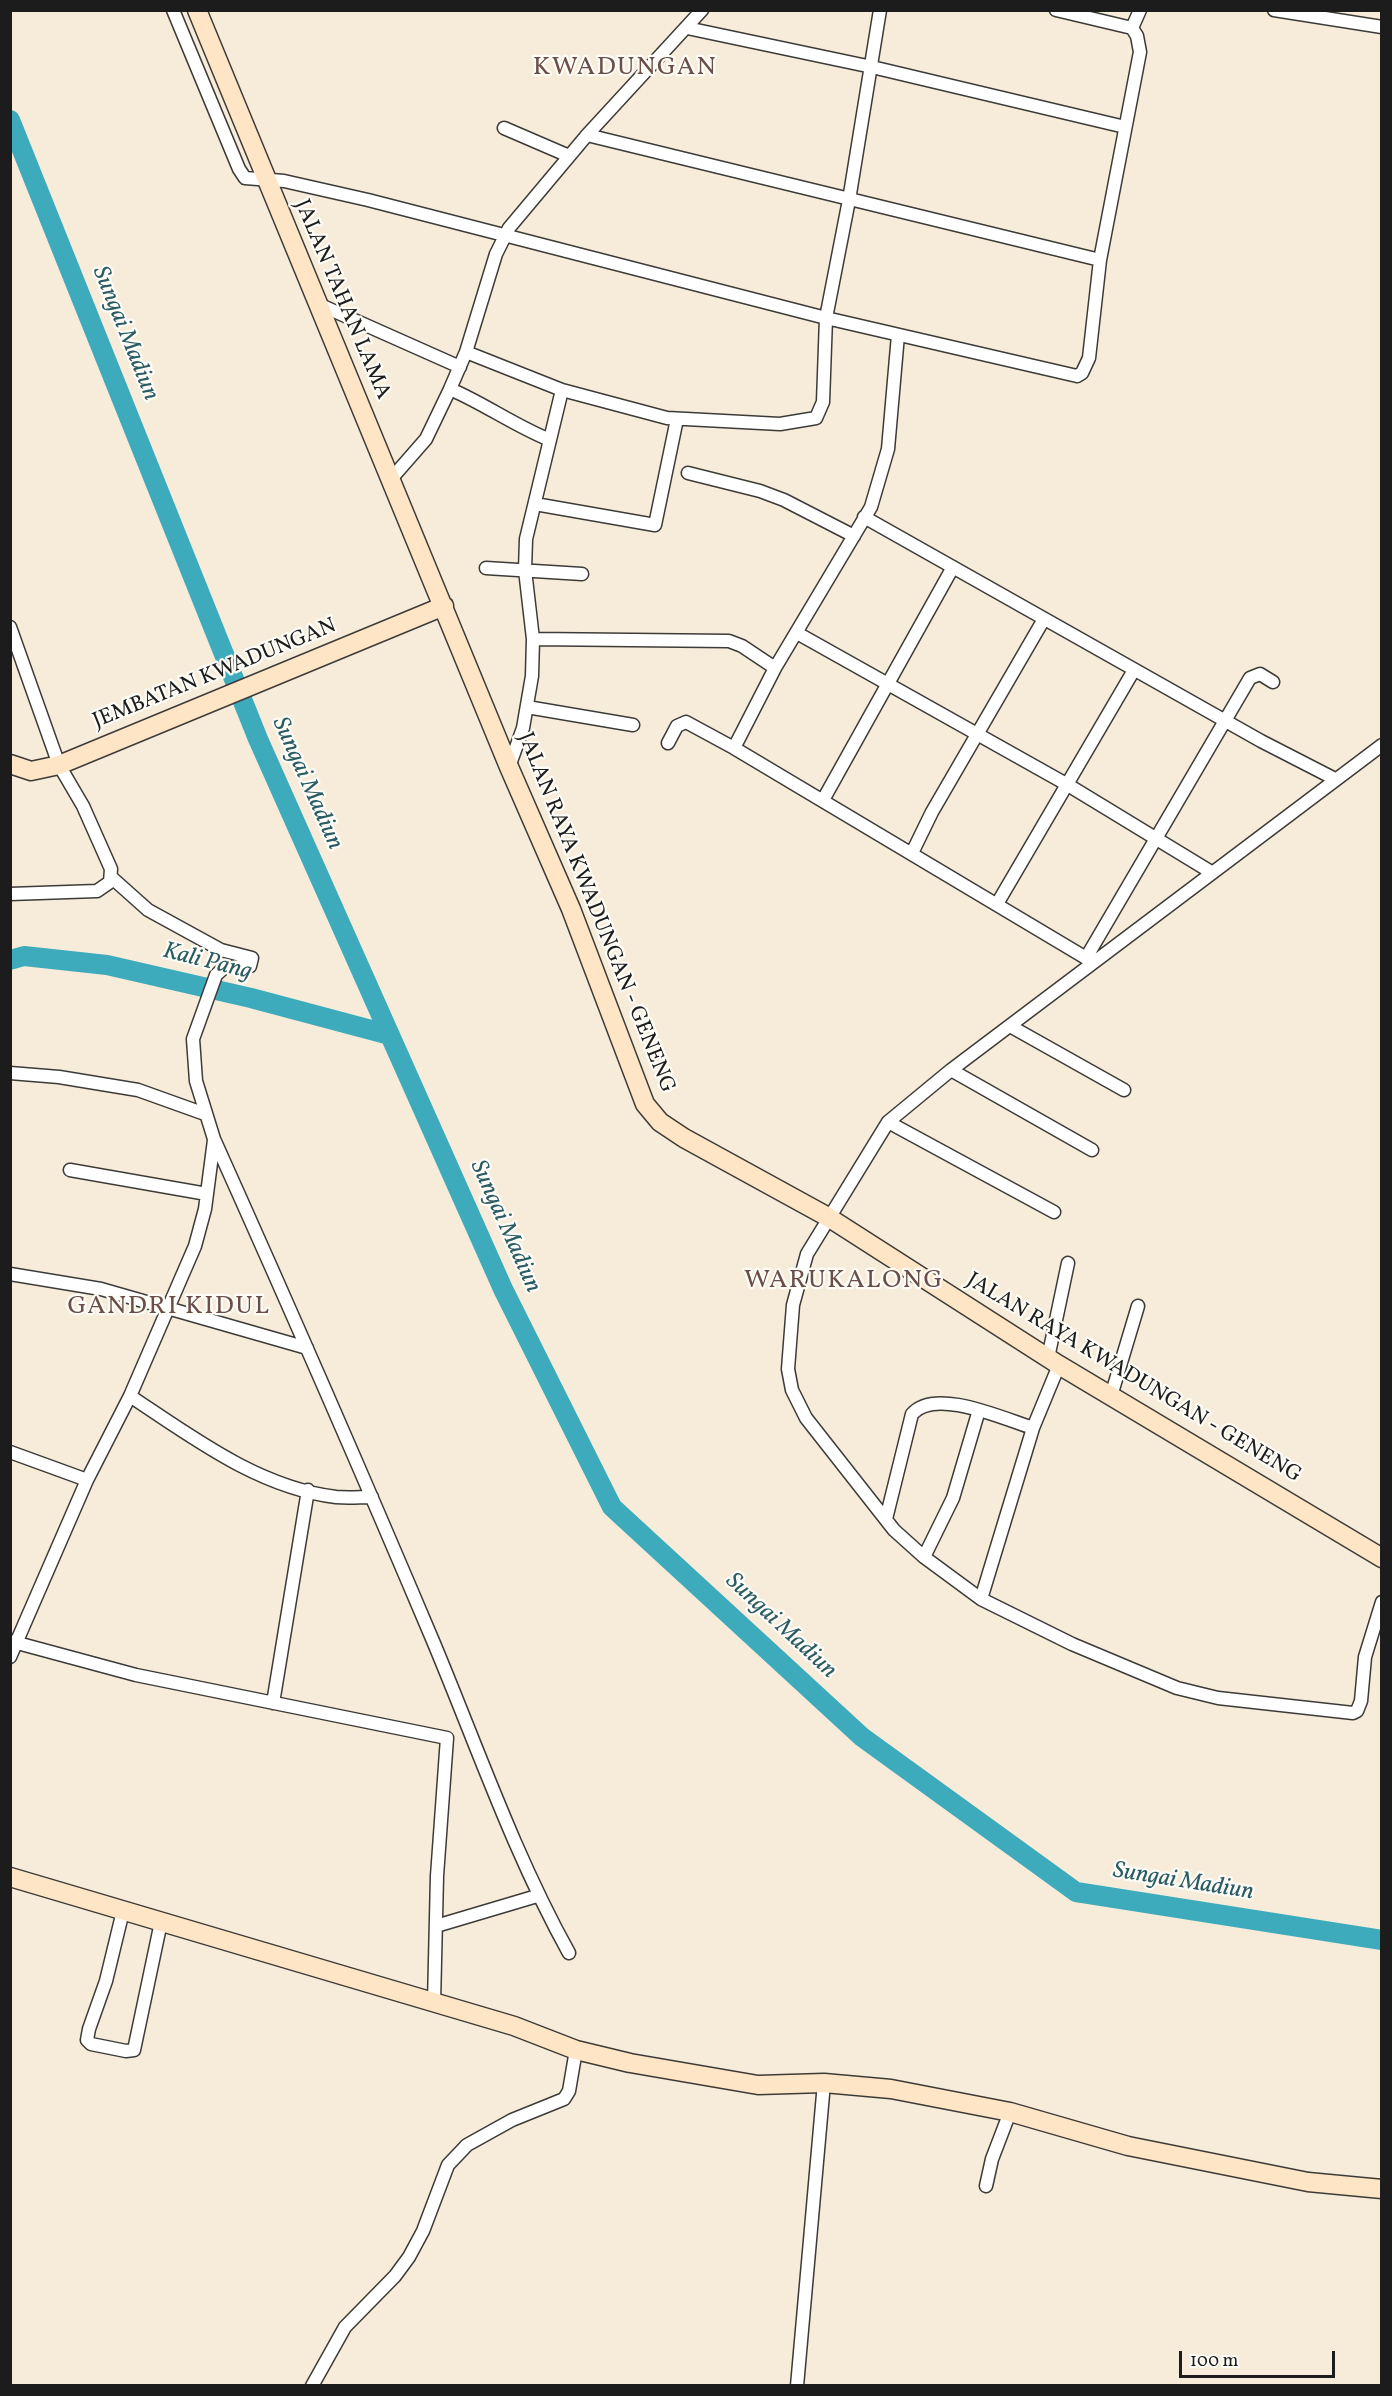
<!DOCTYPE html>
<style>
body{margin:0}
#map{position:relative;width:1392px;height:2396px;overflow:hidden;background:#f6ecd9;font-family:Vollkorn,serif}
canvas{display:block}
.frame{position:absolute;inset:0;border:12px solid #1c1c1c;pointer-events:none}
.scale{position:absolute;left:1179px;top:2351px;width:156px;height:27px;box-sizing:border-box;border:3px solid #1c1c1c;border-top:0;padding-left:8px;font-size:18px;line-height:21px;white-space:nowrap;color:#1c1c1c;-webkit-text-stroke:4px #fdfcf7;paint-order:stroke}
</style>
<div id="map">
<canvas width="1392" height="2396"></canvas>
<div class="frame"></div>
<div class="scale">100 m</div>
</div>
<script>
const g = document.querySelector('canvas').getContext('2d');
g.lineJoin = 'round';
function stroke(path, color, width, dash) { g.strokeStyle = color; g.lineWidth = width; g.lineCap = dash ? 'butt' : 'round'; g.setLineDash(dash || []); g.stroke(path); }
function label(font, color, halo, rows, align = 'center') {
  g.font = font + ' Vollkorn,serif'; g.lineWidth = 4.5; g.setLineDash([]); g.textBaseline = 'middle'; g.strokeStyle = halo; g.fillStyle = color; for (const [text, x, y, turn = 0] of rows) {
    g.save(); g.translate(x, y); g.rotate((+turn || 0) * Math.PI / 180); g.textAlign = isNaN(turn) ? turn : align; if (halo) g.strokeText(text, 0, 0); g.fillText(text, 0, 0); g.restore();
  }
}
stroke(new Path2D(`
 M10,120L258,739L503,1289L612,1507L862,1737L1076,1892L1382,1940
 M10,960L24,956L107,965L251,998L390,1035`), '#3eabbc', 20);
const street = new Path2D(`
 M173,10L239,169L245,178L284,181L368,200L826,318L1077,376L1082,373L1089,358L1100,260L1140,52L1137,36L1132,28L1056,10
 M1274,10L1382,27
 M687,28L872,67L1125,127
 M1132,28L1140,10
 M504,128L569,156
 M587,135L1100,260
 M316,303L460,367
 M898,335L888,449L871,507L775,668L734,748L1086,958
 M466,352L562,390L667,418L780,424L816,418L823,402L826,318L849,200L880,10
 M450,389C485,404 515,426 550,440
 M688,473L760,491L784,500L854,536
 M391,479L426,439L450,389L466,352L496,254L509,228L587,135L702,10
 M535,504L655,525L677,419
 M864,517L1261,741L1335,779
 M486,568L582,574
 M10,627L59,765L83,806L111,869L110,882L97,891L10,894
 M797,633L1068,785L1211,872
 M533,639L729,641L742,646L775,668
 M527,707L633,725
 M668,743L677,726L686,722L734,748
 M1382,745L951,1070L888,1122L807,1254L793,1305L788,1369L792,1390L806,1418L894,1530L924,1557L981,1599L1072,1644L1177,1688L1218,1698L1353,1713L1357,1711L1361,1701L1365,1657L1382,1602
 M509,767L523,728L532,676L533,639L525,570L526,539L562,390
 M823,800L953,567
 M912,853L932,812L1044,619
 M111,877L148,910L221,950L252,958L250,966L225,967L216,975L193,1039L196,1081L214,1139C289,1306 362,1473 433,1641C477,1746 514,1854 569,1953
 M997,904L1134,670
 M1091,963L1086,958L1250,678L1260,674L1273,682
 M1010,1026L1124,1090
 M951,1070L1092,1150
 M10,1073L59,1077L138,1090L205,1114
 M888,1122L1054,1212
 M70,1170L207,1194
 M10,1274L101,1289L307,1348
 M1048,1358L1068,1263
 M130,1396C192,1437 259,1488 336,1497C348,1498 360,1497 372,1497
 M1111,1396L1138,1306
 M10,1452L87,1480
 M886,1519L912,1414C935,1387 1004,1419 1033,1428
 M924,1557L953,1498L979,1410
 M981,1599L1033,1428L1059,1365
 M10,1641L136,1675L447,1738L437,1876L434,2003
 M10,1657L87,1480L130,1396L195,1246L205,1209L214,1140
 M273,1703L308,1490
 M123,1911L106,1981L89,2029L87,2040L91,2044L126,2051L134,2050L161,1922
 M436,1926L537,1896
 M986,2186L992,2159L1010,2112
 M312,2386L345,2327L395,2276L409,2257L423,2231L448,2165L467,2145L512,2120L564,2099L569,2091L576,2050
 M797,2386L824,2083`);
const secondary = new Path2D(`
 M197,10L509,767L571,909L645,1104L660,1122L684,1138L828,1217L1059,1365L1382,1558
 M10,764L31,771L59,765L444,606
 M10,1877L514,2026L576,2050L630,2063L758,2085L824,2083L891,2089L1010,2112L1128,2146L1308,2182L1382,2189`);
stroke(street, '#3d3b38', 15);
stroke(secondary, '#3d3b38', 21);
stroke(street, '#fff', 12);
stroke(secondary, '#fee5c5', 18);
label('22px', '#1c1c1c', '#fdfcf7', [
 ["JALAN TAHAN LAMA",341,300,67],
 ["JEMBATAN KWADUNGAN",215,675,-22],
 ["JALAN RAYA KWADUNGAN - GENENG",595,913,68],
 ["JALAN RAYA KWADUNGAN - GENENG",1133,1379,31]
]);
label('italic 24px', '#2b5c64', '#fdfcf7', [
 ["Sungai Madiun",124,334,68],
 ["Sungai Madiun",306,784,66],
 ["Kali Pang",207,963,14],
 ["Sungai Madiun",504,1227,66],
 ["Sungai Madiun",780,1627,43],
 ["Sungai Madiun",1183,1883,9]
]);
g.letterSpacing = '1.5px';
label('26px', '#6a4e47', '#fdfcf7', [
 ["KWADUNGAN",625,69],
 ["WARUKALONG",844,1282],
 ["GANDRI KIDUL",169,1308]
]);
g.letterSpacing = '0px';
</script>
